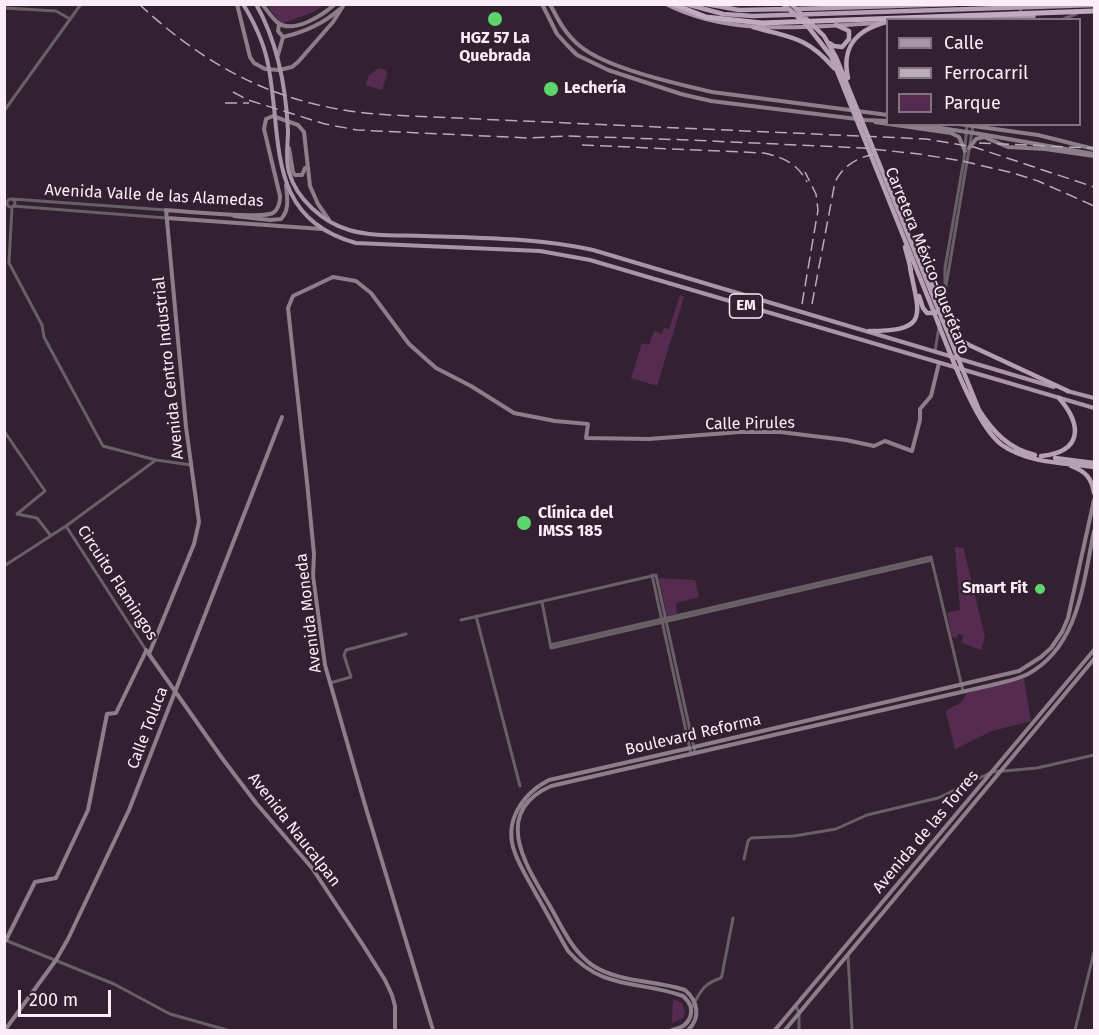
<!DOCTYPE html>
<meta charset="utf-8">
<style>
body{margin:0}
#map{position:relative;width:1099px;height:1035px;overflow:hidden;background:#332131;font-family:"Fira Sans",sans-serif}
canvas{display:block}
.frame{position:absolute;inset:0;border:6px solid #faedf8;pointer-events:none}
.legend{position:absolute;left:886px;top:18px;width:195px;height:108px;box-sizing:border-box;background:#332131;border:2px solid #837381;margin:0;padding:8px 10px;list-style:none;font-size:18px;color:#faedf8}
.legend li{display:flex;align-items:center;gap:12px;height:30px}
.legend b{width:30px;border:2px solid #837381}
.scale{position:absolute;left:18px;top:990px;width:93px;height:27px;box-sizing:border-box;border:3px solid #faedf8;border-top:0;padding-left:8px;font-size:18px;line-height:21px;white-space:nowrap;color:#faedf8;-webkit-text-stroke:4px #332131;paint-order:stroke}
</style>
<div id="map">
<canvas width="1099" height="1035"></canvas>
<div class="frame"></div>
<ul class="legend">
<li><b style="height:8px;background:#a995a6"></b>Calle</li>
<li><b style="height:8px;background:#bbacb9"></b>Ferrocarril</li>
<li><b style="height:16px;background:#562b52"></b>Parque</li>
</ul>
<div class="scale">200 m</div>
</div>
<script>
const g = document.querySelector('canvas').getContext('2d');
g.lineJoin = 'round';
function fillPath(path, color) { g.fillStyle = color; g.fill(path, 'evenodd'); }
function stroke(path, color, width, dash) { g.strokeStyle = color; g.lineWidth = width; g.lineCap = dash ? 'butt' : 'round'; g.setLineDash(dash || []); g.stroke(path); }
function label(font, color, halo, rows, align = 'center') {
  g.font = font + ' "Fira Sans",sans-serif'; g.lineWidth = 4.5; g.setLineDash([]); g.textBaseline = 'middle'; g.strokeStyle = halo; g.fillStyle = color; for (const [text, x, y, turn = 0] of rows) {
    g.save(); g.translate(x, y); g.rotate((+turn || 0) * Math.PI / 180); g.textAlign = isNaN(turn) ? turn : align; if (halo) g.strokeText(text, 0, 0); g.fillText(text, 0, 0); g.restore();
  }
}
fillPath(new Path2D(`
 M267,5H323L314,12L281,24Z
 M379,68L386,70L387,75L382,90L365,85L369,75Z
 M680,295L684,297L657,386L631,378L642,343L649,345L654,331L662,334L664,328L669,329Z
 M955,547L964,548L965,554L985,637L981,650L962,643L963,635L958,634L957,638L952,637L947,613L960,610Z
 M659,578L695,580L699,597L676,603L677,614L667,616Z
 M1024,679L1031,721L992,731L955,749L946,713L947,710L962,702L967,693Z
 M673,999L682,1003L685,1011L683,1018L672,1023Z`), '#562b52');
stroke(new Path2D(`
 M72,4L81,5
 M4,8L56,11L70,19
 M1017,20L1023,4
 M1061,20L1076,14
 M4,111L81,4
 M12,199L166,210
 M7 203a4 4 0 1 1 8 0a4 4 0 1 1-8 0Z
 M13,206L166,218
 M12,207L9,263L42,325L44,337L59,365L103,446L156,460L191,465
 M945,283V268L964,159L967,124
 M935,351L973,126
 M4,431L45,491L17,514
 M17,514L37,518L51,536
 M66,526L146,650
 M4,566L66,526L156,460
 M652,575L691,754
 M542,602L551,648L932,560
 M476,616L520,786
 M461,620L656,575L695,753
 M550,645L931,557L963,691
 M330,683L351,677L344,655L346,650L406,634
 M744,859L748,841L751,838L794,836L836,829L867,815L938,798L992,772L1037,768L1094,755
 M5,940L114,984L170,1014L227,1030
 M848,955L852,1030
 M796,1006L799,1013V1030
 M691,1009C700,993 702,984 721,978L722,975L733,918
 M1075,1030L1094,952`), '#695f67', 3);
stroke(new Path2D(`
 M237,4L250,57L254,63L265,69L279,70L292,67L298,62L333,22L343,6
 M262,4C267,10 272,18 278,23C294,34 323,15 335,4
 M542,4L557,34L567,45L577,55L608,70L681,94L711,101L865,120L888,121
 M550,4C558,20 566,35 580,46C606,68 677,84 712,92L888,115
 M279,24L278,31L283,37
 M283,37C305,32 323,24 340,9
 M278,55L283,37
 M875,122L951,133L959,137L965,151
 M914,124L980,134L1094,154
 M959,124L1038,135L1094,149
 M289,148L293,172L295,175H302L305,168
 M969,148L976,139L984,137L1008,147L1045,149L1094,156
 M234,216L270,220L281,219C290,210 287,197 286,185
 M167,218L322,229
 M146,650L222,758L256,803L312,868L363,945L385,980L392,995L395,1006V1030
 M149,654L194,544L199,522L186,427L166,210C183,211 264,219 273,213C279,209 280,203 280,196L264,129L266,119L273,116L298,125L304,132L310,186L318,204L329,220
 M694,747L1019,671L1041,657L1051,648L1062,632L1068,618L1094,500
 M6,940L35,882L56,878L88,810L107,714L116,713L146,651
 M5,1030L56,960L68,939L129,810L282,417
 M433,1030L365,805L325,665L313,576L314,554L307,482L288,308L293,296L333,277L356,281L371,293L409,344L436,368L471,386L514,413L555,421L588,424L586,438L649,439L740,432H780L846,440L874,446L885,441L912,451L920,420V409L931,396L939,363
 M672,1030C691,1027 698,1009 683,996C638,980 603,991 568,951C557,932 547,913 536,894C529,881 520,867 515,853C503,822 522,794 549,780L690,748
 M688,1030C701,1018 698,1001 685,990C656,980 619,983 592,965C572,951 562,927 550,906C527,867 490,813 551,786L992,685C1003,682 1017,680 1028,674C1079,646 1083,583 1094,531
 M775,1030L1094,650
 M785,1030L1094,659`), '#8d7e8b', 4);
stroke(new Path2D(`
 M243,4C254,22 264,43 268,64C283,137 264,218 356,243L540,251L590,260L1094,408
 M256,4C278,43 286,87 288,131C288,145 285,158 289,172C296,198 322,222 349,230C373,237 400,235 425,236C482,238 538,238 593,250L1054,387
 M666,4C732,38 809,26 881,23
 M948,20L1034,16
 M1067,391L1094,398`), '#a995a6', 4);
stroke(new Path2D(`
 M686,4L723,14L753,16L1094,5
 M706,4L739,10L789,9
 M783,4L806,24L831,56C864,139 897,222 931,305C945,339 974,425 1002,445C1027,463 1065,463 1094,467
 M791,4L824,36L836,57L979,410C993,432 1009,449 1035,455
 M797,9L956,4
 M753,27C791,38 806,36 834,68
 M829,43L834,46L842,47L849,39V31L836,25
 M848,78C841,46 857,30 886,22
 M905,247L911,270
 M932,284L936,291L945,294
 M919,296L923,308L927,313H935L944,305
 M948,329L957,338L969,345L1068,391
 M869,331C929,331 920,317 910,268
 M1041,456C1082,452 1083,426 1059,398
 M1055,458L1094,463
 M1071,466C1085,471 1092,478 1094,493`), '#b6a0b2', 4.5);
stroke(new Path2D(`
 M673,4L706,17L762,23L1094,11`), '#c3abbf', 5);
stroke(new Path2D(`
 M139,4C213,73 288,109 389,115L926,139L974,147L1094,187
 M233,92L248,100L325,124L357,130L528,138L567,136L689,140L863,148L919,154L962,161L1013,173L1038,181L1094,206
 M225,103H249
 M979,143L1094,148
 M582,145L764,153C783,157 798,164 807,182
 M802,304L818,210L816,194L805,172
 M812,304L835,182C844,164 859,157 878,153`), '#bbacb9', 1.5, [12, 6]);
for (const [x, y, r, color] of [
 [495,19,8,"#5ed56c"],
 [551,89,8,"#5ed56c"],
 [524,523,8,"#5ed56c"],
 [1040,589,6,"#5ed56c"]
]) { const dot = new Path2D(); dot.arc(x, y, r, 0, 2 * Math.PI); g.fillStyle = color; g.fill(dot); stroke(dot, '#332131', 2); }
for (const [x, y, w] of [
 [746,306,33]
]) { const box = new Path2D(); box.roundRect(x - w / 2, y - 12, w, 24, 4.5); g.fillStyle = '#332131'; g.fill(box); stroke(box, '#faedf8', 1.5); }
label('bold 15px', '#faedf8', null, [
 ["EM",746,306]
]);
label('bold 16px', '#faedf8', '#332131', [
 ["HGZ 57 La",495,39,"center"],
 ["Quebrada",495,57,"center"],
 ["Lechería",564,89],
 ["Clínica del",538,514],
 ["IMSS 185",538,532],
 ["Smart Fit",1028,589,"right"]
], 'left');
label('16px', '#faedf8', '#332131', [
 ["Avenida Valle de las Alamedas",154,196,3],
 ["Carretera México-Querétaro",927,261,68],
 ["Avenida Centro Industrial",169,368,-96],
 ["Calle Pirules",750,424,-1],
 ["Circuito Flamingos",117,583,57],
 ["Avenida Moneda",309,613,-97],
 ["Calle Toluca",148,728,-69],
 ["Boulevard Reforma",693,735,-13],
 ["Avenida Naucalpan",294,830,52],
 ["Avenida de las Torres",926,832,-50]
]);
</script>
